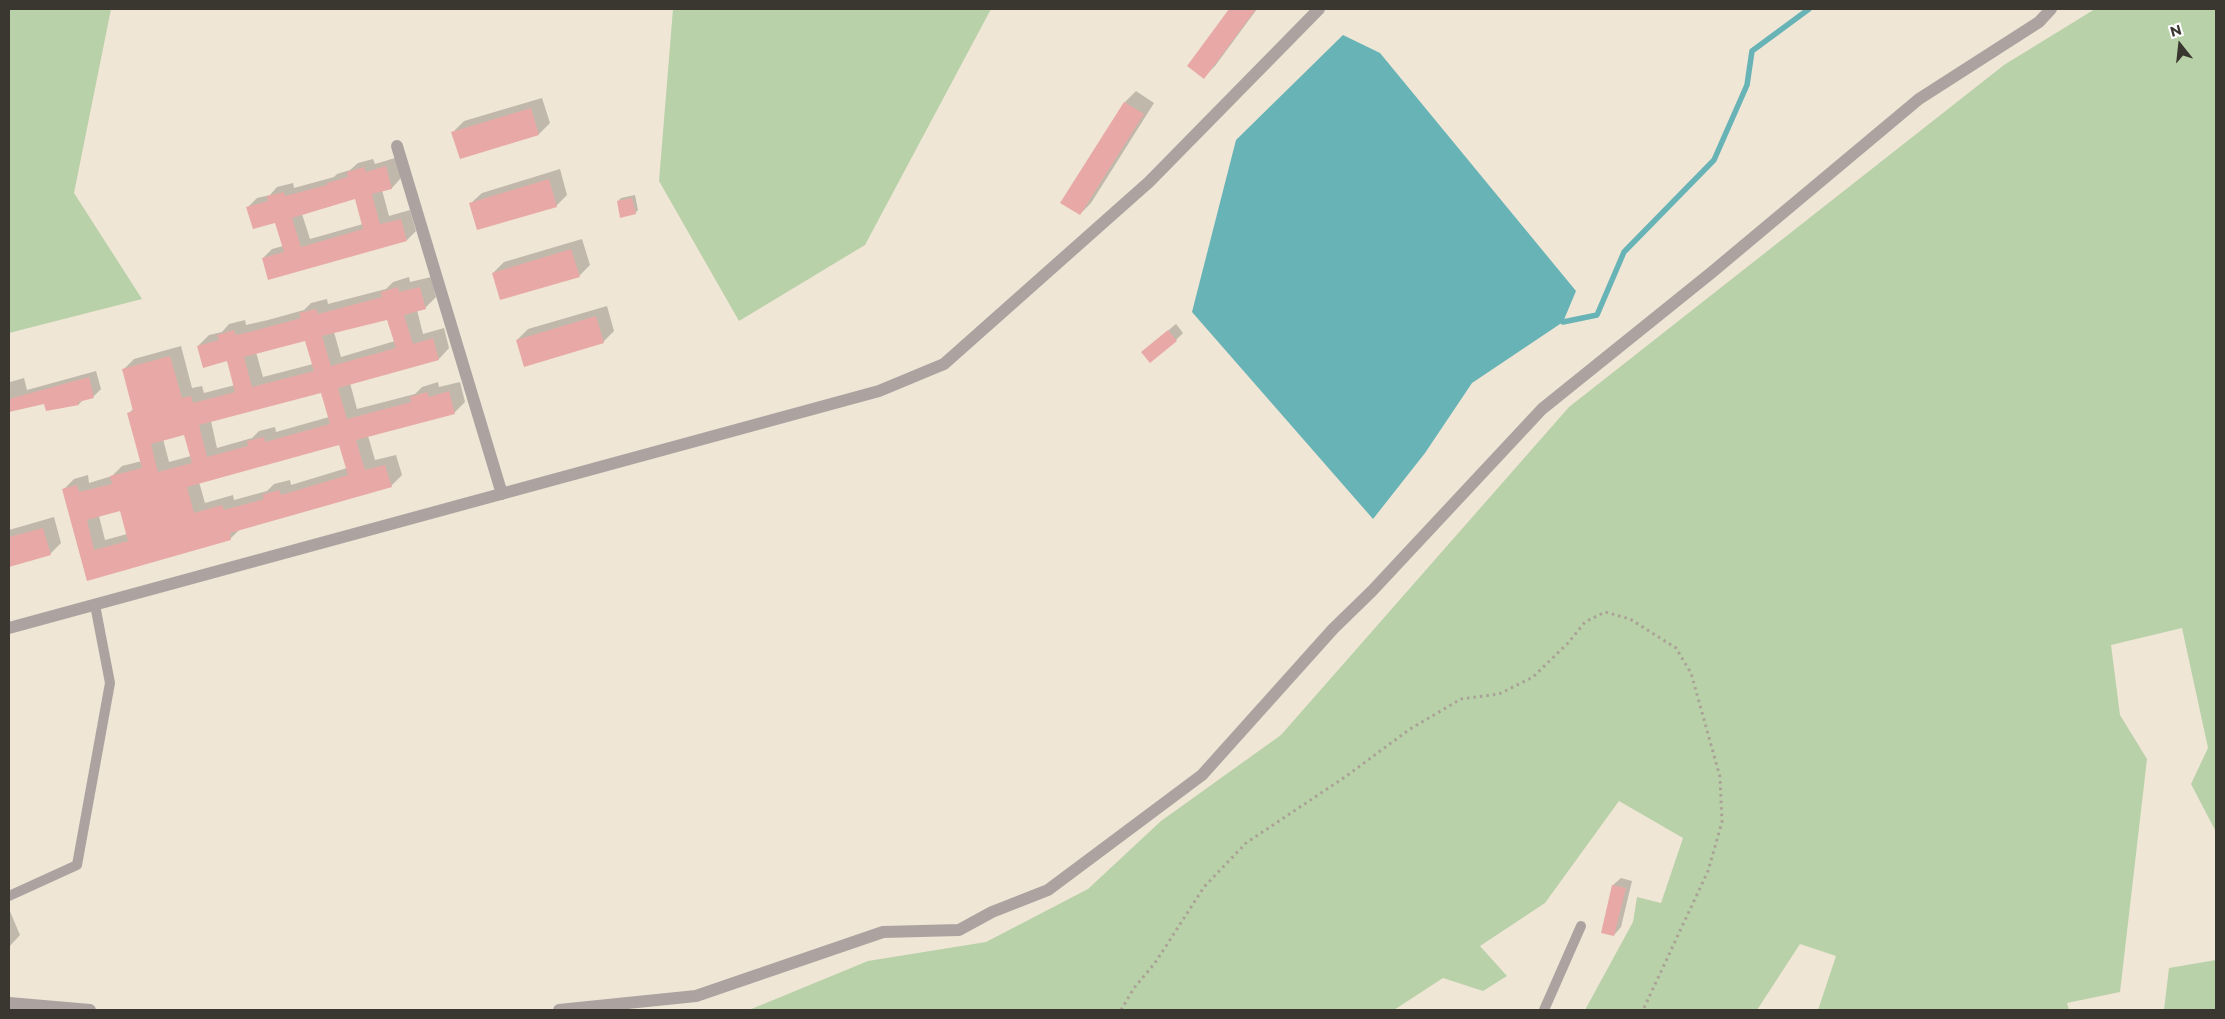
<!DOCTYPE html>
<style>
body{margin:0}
#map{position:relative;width:2225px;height:1019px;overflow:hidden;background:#efe6d6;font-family:Montserrat,sans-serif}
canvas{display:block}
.frame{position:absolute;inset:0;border:10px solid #3a3630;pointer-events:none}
.north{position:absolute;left:2155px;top:20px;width:50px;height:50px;-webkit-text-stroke:4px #fff;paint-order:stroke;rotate:344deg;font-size:14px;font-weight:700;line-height:20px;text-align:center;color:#3a3630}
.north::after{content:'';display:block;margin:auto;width:18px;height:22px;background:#3a3630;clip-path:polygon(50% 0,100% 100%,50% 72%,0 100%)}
</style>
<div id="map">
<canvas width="2225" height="1019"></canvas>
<div class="frame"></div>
<div class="north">N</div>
</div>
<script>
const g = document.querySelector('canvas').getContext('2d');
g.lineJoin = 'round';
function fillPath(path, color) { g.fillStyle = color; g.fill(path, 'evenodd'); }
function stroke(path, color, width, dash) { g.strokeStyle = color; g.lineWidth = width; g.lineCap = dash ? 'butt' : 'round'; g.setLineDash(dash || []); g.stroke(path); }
fillPath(new Path2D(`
 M9,9H111L74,193L142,299L9,333Z
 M673,9H991L865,245L739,321L659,181Z
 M2095,9H2216V832L2191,784L2208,748L2182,628L2111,645L2120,715L2147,759L2120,992L2067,1003L2069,1010H1818L1836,956L1800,944L1757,1010H1585L1633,922L1637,897L1661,903L1683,838L1619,801L1545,903L1480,946L1507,976L1483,991L1443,978L1394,1010H749L868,961L986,942L1088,889L1161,821L1281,735L1569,407L2004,65Z
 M2216,960V1010H2164L2169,968Z`), '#b9d1a9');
fillPath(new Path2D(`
 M1343,35L1380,53L1576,291L1563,322L1472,383L1425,453L1373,519L1192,312L1236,140Z`), '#68b3b6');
fillPath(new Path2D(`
 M1231,9H1257L1215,66L1204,77L1189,66Z
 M1136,91L1154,103L1091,203L1080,214L1062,202L1125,102Z
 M542,98L550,123L539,134L453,132L464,121Z
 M395,158L401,178L392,188L382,190L389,216L410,210L416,231L407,240L263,258L272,249L283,246L276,221L248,207L257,198L270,195L277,187L293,183L294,188L334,177L337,174L350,170L358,163L373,159L375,164ZM356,197L363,224L310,239L302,214Z
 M560,169L567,195L556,206L470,204L482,193Z
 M635,195L638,210L635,213L618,201L621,198Z
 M582,239L590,265L579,276L493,273L504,262Z
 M409,277L410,282L431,277L436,297L425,308L417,310L423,334L444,328L449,348L439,359L350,383L357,409L415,394L422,387L438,382L439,387L460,382L465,402L454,413L368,436L375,460L396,455L402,475L391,486L241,528L231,538L87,580L63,490L74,479L88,475L89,483L112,476L122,466L142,461L129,413L134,408L123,370L134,359L181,346L192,388L202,386L204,393L235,385L227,360L198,346L209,335L222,332L229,324L245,320L246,325L268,320L304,310L311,303L327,299L328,304L386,289L393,282ZM388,318L395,341L341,357L334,332ZM306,340L313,364L263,377L256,352ZM322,391L329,417L276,432L275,427L259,431L252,438L217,448L211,421ZM185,433L191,456L169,462L163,439ZM340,443L347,468L291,485L290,480L274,484L267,491L234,500L233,495L205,503L199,482ZM121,510L127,534L105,540L99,516Z
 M607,306L614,331L603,342L517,340L528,329Z
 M1176,324L1183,333L1176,340L1142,352Z
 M96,371L101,389L94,396L84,399L79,404L47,409L45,403L9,411V375L10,382L24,378L27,390Z
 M54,517L61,543L50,554L9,566V530Z
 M1621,878L1632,881L1621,927L1614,935L1602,932L1613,885Z
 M9,909L20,935L9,947Z`), '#0003');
stroke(new Path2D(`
 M1563,322L1597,315L1624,252L1714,160L1747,85L1752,51L1809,9`), '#68b3b6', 5.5);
fillPath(new Path2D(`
 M1229,9H1256L1204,79L1187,66Z
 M1124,102L1144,114L1080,215L1060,203Z
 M531,108L539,135L460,159L451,132Z
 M386,166L392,189L372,194L380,224L401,219L407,241L268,280L262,258L284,252L275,223L253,229L246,207L268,201L267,196L284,192L285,196L327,185V183L348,177L347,172L364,167L366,172ZM355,199L363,229L301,247L292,218Z
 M549,179L557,207L477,230L469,203Z
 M632,198L636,214L620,218L617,201Z
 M571,249L580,277L500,300L492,273Z
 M398,287L399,292L420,287L426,309L404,315L413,344L433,338L439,360L338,388L347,419L411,402L410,397L427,392L429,397L449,391L455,414L356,440L365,470L385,465L392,487L230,533L231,540L87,581L62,489L77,485L79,492L112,484L110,476L142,468L127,413L133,411L122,369L170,356L182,398L191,396L193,403L235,392L227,361L203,368L197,346L219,340L217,335L234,330L236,335L257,330L301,318L299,313L316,309L318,314L382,297L381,292ZM387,320L396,348L331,366L322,336ZM305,341L314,371L252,387L244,357ZM321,393L330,424L265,442L264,437L247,441L248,446L207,457L199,425ZM184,435L192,463L158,472L151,444ZM339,445L348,475L281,495L279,490L262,495L264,499L224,510L222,505L194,513L187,487ZM120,511L128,541L94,550L87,520Z
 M596,316L604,343L524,367L516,340Z
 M1168,330L1177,341L1150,363L1141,352Z
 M89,377L94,398L78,402L79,405L46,411L44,404L9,412V399Z
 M43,528L51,555L9,567V537Z
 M1612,885L1626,888L1614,936L1601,933Z`), '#e8a9a6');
stroke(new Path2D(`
 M1121,1010L1134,988L1155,963L1204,887L1246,843L1345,777L1410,729L1461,699L1499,694L1533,677L1568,643L1585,622L1605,612L1630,619L1676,648L1691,673L1720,777L1722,822L1708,871L1643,1010`), '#a9a296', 3, [2.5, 4]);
stroke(new Path2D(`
 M9,896L77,865L110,683L95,605
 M1544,1010L1581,926`), '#aca3a1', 10);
stroke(new Path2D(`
 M397,146L502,494
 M9,628L879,391L944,364L1149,182L1319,9`), '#aca3a1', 12);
stroke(new Path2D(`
 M9,1003L90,1010
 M559,1010L696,996L883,932L959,930L992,912L1048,890L1202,775L1333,629L1372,591L1542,409L1711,273L1919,99L2039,22L2051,9`), '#aca3a1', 12);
</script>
